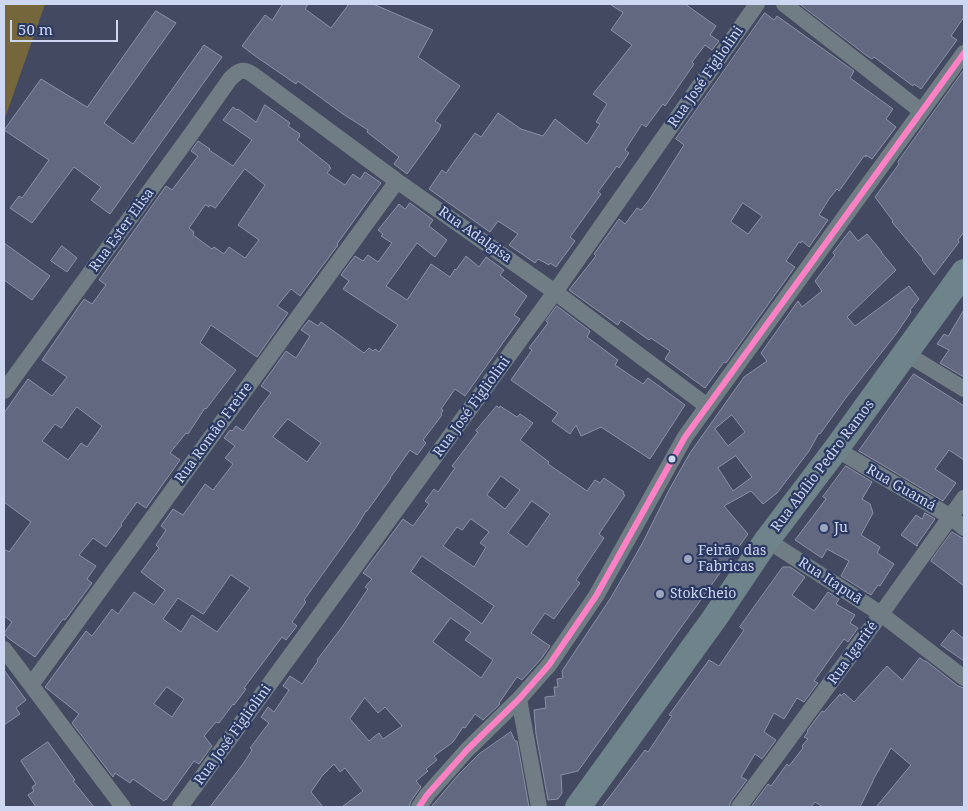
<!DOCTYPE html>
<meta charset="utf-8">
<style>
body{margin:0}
#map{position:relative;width:968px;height:811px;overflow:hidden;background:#424961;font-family:"Noto Serif",serif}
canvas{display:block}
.frame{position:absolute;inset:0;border:5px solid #ced7f2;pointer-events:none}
.scale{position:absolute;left:10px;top:20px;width:108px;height:22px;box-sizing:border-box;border:2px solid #ced7f2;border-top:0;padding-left:6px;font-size:15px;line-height:18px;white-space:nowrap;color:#ced7f2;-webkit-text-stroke:4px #2b3862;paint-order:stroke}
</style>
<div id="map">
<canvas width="968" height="811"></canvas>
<div class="frame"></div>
<div class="scale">50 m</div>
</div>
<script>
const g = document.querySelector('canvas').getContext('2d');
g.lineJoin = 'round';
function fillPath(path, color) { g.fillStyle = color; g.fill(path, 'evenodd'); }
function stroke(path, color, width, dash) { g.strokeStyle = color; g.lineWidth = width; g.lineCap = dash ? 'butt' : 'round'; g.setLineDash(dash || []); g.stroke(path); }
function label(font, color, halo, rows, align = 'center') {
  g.font = font + ' "Noto Serif",serif'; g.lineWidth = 4.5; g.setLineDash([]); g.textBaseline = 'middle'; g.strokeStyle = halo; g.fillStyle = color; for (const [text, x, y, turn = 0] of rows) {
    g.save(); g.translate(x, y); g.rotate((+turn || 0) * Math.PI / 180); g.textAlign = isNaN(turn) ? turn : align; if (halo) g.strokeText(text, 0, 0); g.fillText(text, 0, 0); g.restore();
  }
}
fillPath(new Path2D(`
 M4,4H45L4,121Z`), '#75663b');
const building = new Path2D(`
 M283,4H308L305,9L331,28L349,4H373L433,30L418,57L460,86L435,121L441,125L439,130L407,174L394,164L399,157L367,132L368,130L343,114L298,81L296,84L258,58L242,46L265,15L272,20Z
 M610,4H685L716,26L710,35L719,41L712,50L705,45L692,62L694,64L665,106L663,104L646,127L642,124L625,150L629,153L619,168L617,166L598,192L601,194L570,237L575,241L556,267L550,263L549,265L538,259L535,263L509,245L518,234L498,221L490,232L429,189L442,170L446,173L475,133L481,137L498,113L521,129L543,136L555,119L587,144L600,124L596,122L607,104L593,94L632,45L611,30L623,13Z
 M800,4H964V17L951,36L957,40L921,89L914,84L913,86L874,57L872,59L866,55Z
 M156,11L176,23L104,123L133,144L204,45L222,57L110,214L91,200L101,187L74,167L32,223L10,208L19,196L22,198L49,160L4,130L41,79L87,107Z
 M765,13L774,20L777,16L854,71L850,78L893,109L886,119L896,127L872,159L866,155V157L864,156L839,191L837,189L829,199L819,215L828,220L809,247L802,241L801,243L799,242L786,261L795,267L726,363L724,362L705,388L665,359L670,351L651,338L649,340L621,320L618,325L569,290L596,256L594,254L619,219L625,224L637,208L641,210L649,200L684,145L676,139ZM743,203L762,216L748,234L731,222Z
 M964,70V232L958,240L959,242L934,275L922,260L923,259L892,222L893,221L875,197L899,164L898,162Z
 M265,105L290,123L288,126L300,134L299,135L300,136L297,140L330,166L329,167L331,168L327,173L345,185L353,174L360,179L365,172L381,183L337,244L338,245L300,296L291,289L277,306L288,313L257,357L211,325L200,343L236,370L206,409L205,408L188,434L186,433L170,453L180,460L146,508L137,502L121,524L122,525L106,547L93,538L79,555L96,566L87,579L92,583L65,620L63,619L35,657L8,638L4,633L12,622L4,616V549L9,552L31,522L4,502V413L28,379L52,396L67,377L42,360L84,299L92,304L106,285L99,280L166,186L172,190L198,156L191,151L198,141L210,149L209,150L233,166L252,140L223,120L233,107L237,110L238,109L256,122ZM245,169L265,185L238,225L259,240L245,258L229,247L224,254L214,247L212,249L193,235L194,232L189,228L205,205H206L209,207L210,205L215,208ZM77,407L102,426L87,447L81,443L68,460L42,441L55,424L61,428Z
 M410,203L433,220L429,226L447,240L435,257L417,243L386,286L407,300L431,264L450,277L455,269L456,270L466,256L479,267L486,257L504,270L500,275L527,296L514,315L520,319L465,396L455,389L441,409L443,410L441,414L442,415L423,440L426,443L417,455L410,450L390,478H391L367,511H366L357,526L304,600L306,602L292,622L297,626L286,640L282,637L244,688L246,689L234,705L233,704L219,723L216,722L204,736L212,746L199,764L194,761L166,800V799L164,801L133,779L130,783L115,773L113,777L72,723L79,714L45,687L86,631L92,636L112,609L118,614L134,592L154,605L165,590L141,572L159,548L156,545L166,530L161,526L173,509L183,515L205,484L213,490L233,464L225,458L235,446L224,438L230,430L232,431L236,426L243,431L261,406L271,393L261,386L286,351L296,358L310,336L301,330L309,320L318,326L321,322L364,353L369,348L373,351L375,349L379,352L398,325L343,289L349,281L341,275L355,256L363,261L368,255L378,262L392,243L381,236L383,234L378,230L399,204L405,209ZM288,419L321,443L307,462L273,437ZM231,575L250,588L217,632L192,615L181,632L163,619L178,598L203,614ZM167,687L184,699L172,717L154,704Z
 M850,231L858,241L867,234L882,252H881L896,270L847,317L855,326L909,286L919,299L910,310L911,312L896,334L845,399L820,434L819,433L809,451L777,493L763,504L751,491L724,506L748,534L578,771L561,775L562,793L558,799L548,800L536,734L534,710L546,708L545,697L555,696L554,687H558L557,679L563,678L562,671L610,599L630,565L643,542L669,490L690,453L744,377L767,361L761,353L798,301L802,307L822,291L815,281L835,255L833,253ZM732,415L745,432L728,446L715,429ZM736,456L752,477L733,491L718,468Z
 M4,243L50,276L32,300L4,280Z
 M62,246L77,258L67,272L51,261Z
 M557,306L590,331L587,337L618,360L615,365L643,384L648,378L685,405L650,459L601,427L581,436L576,425L570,434L552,421L558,413L511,380L532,350L529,348L548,323L546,321Z
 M964,310V377L940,363L949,350L937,344L944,334L948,336Z
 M914,374L964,406V460L949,450L935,469L956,483L943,501L859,451Z
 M497,406L499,408L500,406L517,417L520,414L533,423L520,440L549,462L548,464L587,491L595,480L600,483L604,478L624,492L623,494L625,495L599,534L604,538L576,580L580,583L554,619L545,613L531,633L550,646L541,659L522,680L517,677L499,703L500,704L483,720L475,714L465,728L463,727L453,742L434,756L437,760L426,769L428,771L416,781L421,787L411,801L409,807H342L363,791L345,768L340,772L334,764L322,776L311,792L323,807H210L243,764L252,750L250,748L269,723L261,717L268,707L274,712L289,690L283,686L290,676L302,684L318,661L317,660L342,627L368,589L365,587L372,579L363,573L403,519L413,526L429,504L425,501L434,489L438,492L455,468L452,466L478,432L476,431ZM501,476L520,490L505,509L487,495ZM532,501L550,514L527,547L508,533ZM471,519L489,532L480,543L486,547L474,567L443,546L457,527L462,530ZM422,556L494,606L482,624L411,572ZM451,618L471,632L465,640L493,660L481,678L433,642ZM365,698L378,713L385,707L402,726L383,739L379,733L369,741L350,719Z
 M846,466L872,482L862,499L870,504L873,513L861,535L880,547L877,553L894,564L880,586L878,585L871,595L841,576L849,561L827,549L822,558L795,540L826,499L823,497Z
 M925,513L935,519L916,546L918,545L917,546L901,535L916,515L922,519Z
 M952,532L962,538H964V586L931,561Z
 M783,567H790L805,577L792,595L814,611L828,592L839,599L836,604L855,615L850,623L858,628L848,642L844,639L814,681L818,683L804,702L797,698L784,719L774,713L764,732L776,740L762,759L755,754L741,777L747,780L731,801L729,807H602L645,750L648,752L672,716L669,715L709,660L719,666L744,630L740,627Z
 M953,630L964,639V661L941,645Z
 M920,658L924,661H926L958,686L964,688V807H876L911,765L891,748L873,780V781L860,807H823L815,802L811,807H751L768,784L771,786L787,764L789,766L803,748L802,746L808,739L804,737L808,732L807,731L822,711L824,712L840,694L841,696L844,693L854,702L887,666L902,680Z
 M4,670L26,700L16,708L20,714L4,725Z
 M511,732L515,741H517L529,807H431L459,774L479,754Z
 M48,742L75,780L73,781L94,807H36L28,795L34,791L32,787L36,784L21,761Z`);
fillPath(building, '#616880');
stroke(building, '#8b91a6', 1);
stroke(new Path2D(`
 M784,4L921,111
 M905,353L964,389
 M4,391L189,137L230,79C238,71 242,68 252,74L397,181L555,292L707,406
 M836,449L951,517L964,528
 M767,540L881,614L964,678
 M4,649L123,807
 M31,685L397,181
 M519,699L539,807
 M180,807L555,292L757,4
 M419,807L427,795L467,750L519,699L549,665L596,596L685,437L851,208L964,53
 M739,807L881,614L964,498`), '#707d84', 16);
stroke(new Path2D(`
 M578,807L714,619L767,540L836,449L964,272`), '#6e838a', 26);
stroke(new Path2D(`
 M419,807L427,795L467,750L519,699L549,665L596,596L685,437L964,53`), '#ff80c5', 6);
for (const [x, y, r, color] of [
 [672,459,4.5,"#ced7f2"],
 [824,528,5,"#9da5bf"],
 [688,559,5,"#9da5bf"],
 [660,594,5,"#9da5bf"]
]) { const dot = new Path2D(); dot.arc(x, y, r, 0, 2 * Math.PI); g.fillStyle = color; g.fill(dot); stroke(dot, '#2b3862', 2); }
label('14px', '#ced7f2', '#2b3862', [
 ["Rua José Figliolini",706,77,-55],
 ["Rua Ester Elisa",122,230,-54],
 ["Rua Adalgisa",475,235,35],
 ["Rua José Figliolini",472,407,-54],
 ["Rua Romão Freire",214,433,-54],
 ["Rua Abílio Pedro Ramos",823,466,-53],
 ["Rua Guamá",901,488,30],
 ["Rua Itapuã",830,581,33],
 ["Rua Igarité",853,653,-54],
 ["Rua José Figliolini",233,735,-54]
]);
label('14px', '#ced7f2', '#2b3862', [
 ["Ju",834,528],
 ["Feirão das",698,551],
 ["Fabricas",698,567],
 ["StokCheio",670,594]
], 'left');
</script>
